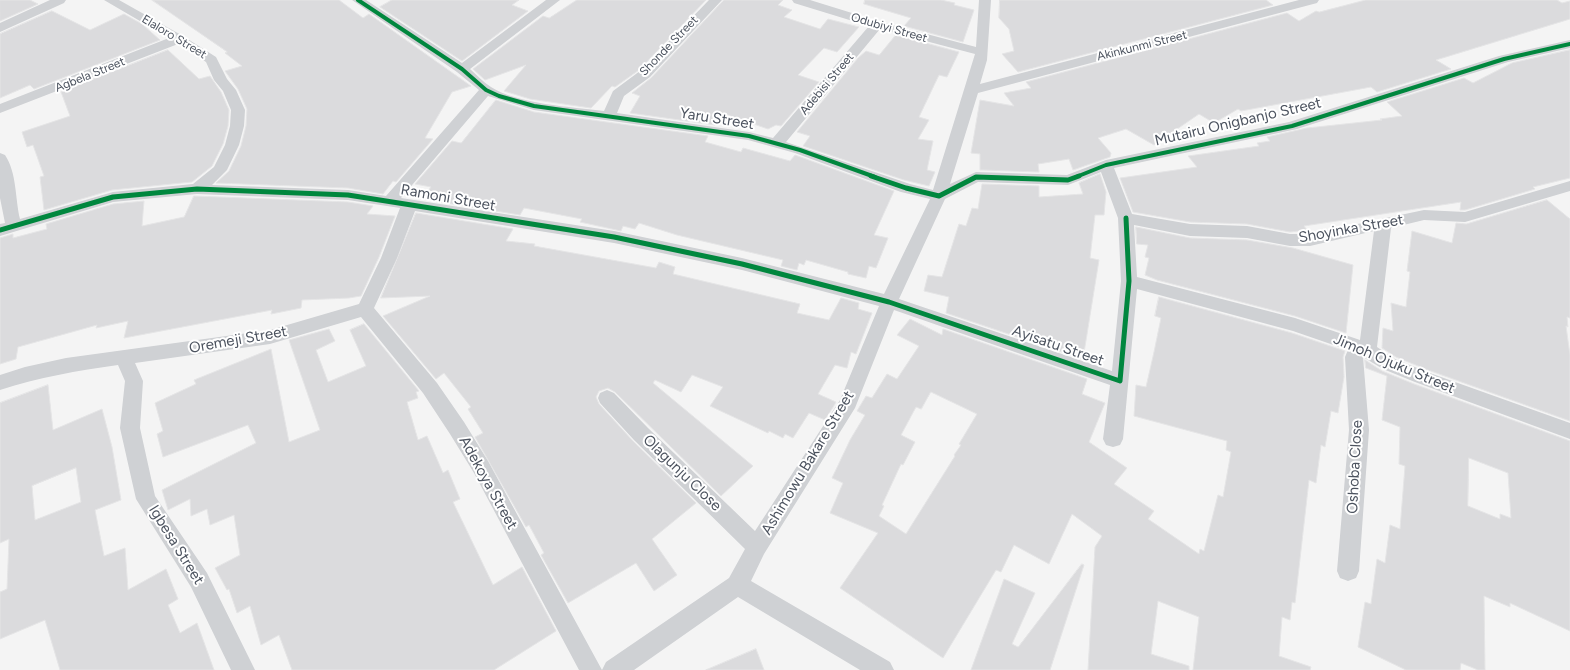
<!DOCTYPE html>
<style>
body{margin:0}
canvas{display:block;background:#f4f4f4}
</style>
<canvas width="1570" height="670"></canvas>
<script>
const g = document.querySelector('canvas').getContext('2d');
g.lineJoin = 'round';
function fillPath(path, color) { g.fillStyle = color; g.fill(path, 'evenodd'); }
function stroke(path, color, width, dash) { g.strokeStyle = color; g.lineWidth = width; g.lineCap = dash ? 'butt' : 'round'; g.setLineDash(dash || []); g.stroke(path); }
function label(font, color, halo, rows, align = 'center') {
  g.font = font + ' Figtree,sans-serif'; g.lineWidth = 4; g.setLineDash([]); g.textBaseline = 'middle'; g.strokeStyle = halo; g.fillStyle = color; for (const [text, x, y, turn = 0] of rows) {
    g.save(); g.translate(x, y); g.rotate((+turn || 0) * Math.PI / 180); g.textAlign = isNaN(turn) ? turn : align; if (halo) g.strokeText(text, 0, 0); g.fillText(text, 0, 0); g.restore();
  }
}
const building = new Path2D(`
 M0,0H30L38,4L0,21Z
 M152,0H339L363,18L369,14L471,86L452,92L425,138L433,139L396,182L393,181L383,194L348,188L216,183L229,171L241,146L246,126L247,109L238,89L225,71L242,66L225,53L227,52Z
 M392,0H519L512,5L528,11L462,61L380,7Z
 M577,0H706L639,70L615,87L612,86L591,108L530,99L504,91L526,65L485,80L473,69L543,16L549,18Z
 M724,0H783L778,5L792,10L784,17L820,29L828,19L859,27L837,52L824,48L798,75L819,82L781,126L776,125L768,129L722,113L715,125L630,113L640,96L632,93L651,78Z
 M865,0H941L955,3L954,5L974,10L963,42L904,26L911,18L864,4Z
 M1000,0H1266L1273,5L1018,72L1002,54L1014,51L1009,29L999,18Z
 M1366,0H1557L1562,3L1570,1V19L1436,60L1451,69L1377,92L1371,87L1241,111L1238,109L1214,123L1199,114L1154,145L1126,129L1098,138L1111,153L1110,157L1073,170L1069,159L1038,164L1039,172L984,170H980V154L971,153L980,100L1014,106L1004,93L1031,88L1026,82L1287,13L1299,21L1316,11L1319,12Z
 M52,11L90,30L124,14L142,24L160,40L34,89L30,85L0,98V34Z
 M896,35L959,52L947,77L939,75L919,117L929,120L918,139L933,141L927,170L935,172L929,186L904,180L803,146L810,136L797,132L858,58L866,51L879,55Z
 M168,50L199,79L210,76L221,92L229,110L228,126L223,144L212,166L192,182L112,190L44,210L40,177L44,176L33,145L27,147L22,132L70,116L61,92Z
 M1570,50V178L1533,187L1535,189L1465,210H1460L1461,202L1304,226L1307,230L1290,232L1247,224L1190,222L1133,212L1120,178L1197,167L1188,156L1259,146L1257,143L1270,141L1267,137L1307,128L1382,120L1380,119L1402,116L1387,102L1464,78L1473,83L1512,63Z
 M496,100L534,112L708,136L705,142L741,152L743,148L790,161L795,155L894,191L874,235L888,238L876,268L869,266L866,278L848,274V272L806,260L804,265L799,263L797,270L781,266L783,260L677,235L639,223L635,229L623,226L621,231L580,222L582,219L524,208L520,215L422,199L431,187L415,184L452,141L461,143Z
 M1100,174L1106,192L1104,215H1095L1090,258L1099,260L1083,359L946,313L949,297L924,291L928,275L942,277L959,224L966,226L972,208L978,209L982,184L1039,186V197L1083,194L1079,183Z
 M194,196L348,202L373,206L367,214L395,216L379,257L361,296L349,298L302,300L301,308L271,314L272,310L124,338L128,321L96,328L97,325L18,347L16,359L0,364V238L13,234V238L47,229L46,224L113,204L144,201L142,226L184,217Z
 M1547,200L1570,219V318L1567,317L1568,327L1566,326L1570,355V421L1428,370L1396,357L1382,348L1383,328L1393,331L1391,303L1406,307L1410,272L1407,271L1412,231L1452,243L1456,223L1466,224Z
 M416,213L513,229L506,241L535,244L534,246L656,268L659,262L675,267L673,274L800,304L797,313L829,320L841,298L859,303L858,309L872,313L856,354L851,352L847,368L835,365L818,394L836,402L835,404L825,420L809,413L793,438L785,434L783,438L769,431L768,433L710,406L723,387L692,375L681,392L655,380L653,383L753,466L721,496L615,392L608,388L599,391L596,397L599,404L633,441L696,503L652,539L677,575L654,591L636,563L568,603L541,555L544,553L529,525L526,527L475,437L483,433L468,409L471,407L444,373L436,379L383,316L430,296L381,298Z
 M1136,227L1190,238L1247,240L1293,248L1353,265L1346,333L1295,316L1157,280L1145,275L1149,258L1145,257L1148,245L1137,244Z
 M1159,297L1292,333L1345,351L1343,357L1344,377L1338,413L1331,411L1325,447L1321,445L1316,483L1309,480L1295,603L1292,602L1290,620L1282,617L1279,656L1311,667L1310,670H1193L1199,617L1158,601L1151,654L1189,666V670H1088L1095,547L1102,536L1072,514L1049,564L1014,545L1001,572L996,570L943,658L840,588L878,533L830,513L843,483L832,478L850,440L865,415L857,411L866,396L872,398L887,374L897,379L919,346L897,335L910,319L942,335L943,329L1087,379L1082,394L1105,403L1089,442L1127,468L1114,484L1154,511L1148,519L1199,554L1200,549L1204,551L1218,495L1223,497L1231,452L1226,450L1227,441L1134,416L1136,385L1146,387L1154,352L1161,318L1155,316ZM931,392L977,414L959,444L961,445L954,455L955,456L906,534L879,516L884,506L882,505L901,464L903,465L915,442L901,435L916,407L921,409Z
 M364,324L419,391L416,392L418,398L407,402L418,440L427,436L443,473L448,470L460,499L453,502L493,585L522,567L556,631L494,670H292L279,635L261,645L250,606L237,613L229,589L227,590L215,568L240,555L234,515L210,525L207,509L191,516L190,499L168,510L162,490L256,443L248,425L163,457L157,434L163,431L155,403L196,384L194,380L271,349L289,442L320,430L289,340L329,329L335,341L316,350L328,382L366,366L350,330Z
 M1365,360L1382,371L1414,384L1570,441V631L1510,603V607L1484,596L1485,670H1478L1461,663L1460,670H1406L1358,647L1365,602L1371,604L1377,559L1385,563L1390,525L1400,529L1405,466L1399,464L1400,427L1382,420L1387,376L1366,368ZM1469,458L1508,473L1511,518L1500,514V519L1468,506Z
 M48,385L53,430L102,409L112,447L121,500L95,510L104,556L125,548L128,590L166,569L178,599L168,605L180,633L197,623L214,670H60L45,620L0,639V592L7,589L9,539L0,543V403ZM76,468L81,502L35,520L32,486Z
 M1082,564L1084,565L1050,670H971L1004,579L1035,593L1012,644L1018,647Z
 M756,649L764,670H706Z`);
fillPath(building, '#dbdbdd');
stroke(building, '#e5e5e6', 1);
fillPath(new Path2D(`
 M50,0H66L64,3L0,32V23Z
 M104,0H119L183,36L216,57L227,79L236,90L245,110L244,126L239,145L227,170L212,185L348,190L386,196L479,90L457,72L352,0H366L462,63L546,0H560L470,69C477,75 483,82 491,87C517,104 572,107 604,111L613,91L640,71L709,0H722L650,77L624,96L617,113L749,132L773,138L869,26L794,3L792,0H810L881,22L976,47L979,0H991L987,60L980,84L1299,0H1319L1317,3L978,93L950,184L976,172L1067,175L1106,160L1289,122L1499,56L1570,40V48L1508,62L1297,129L1114,168L1132,214L1190,224L1247,226L1290,234H1310L1424,210L1465,212L1570,181V191L1465,222L1424,220L1391,228L1377,347L1395,359L1427,372L1570,423V439L1415,382L1383,369L1363,357L1369,430L1359,571L1356,578L1348,581L1340,578L1337,571L1349,430L1345,357L1348,350L1293,331L1137,289L1123,439L1120,445L1113,447L1106,445L1103,439L1110,385L894,310L855,408L764,554L751,581L890,662L894,670H860L738,597L634,670H579L474,473L450,434L423,393L361,317L270,344L135,363L143,381L140,428L155,496L207,573L255,670H231L191,587L136,499L120,428L125,381L118,365C77,371 39,377 0,390V375L25,367L66,358L270,330L359,304L381,258L400,208L348,200L197,194L113,202L0,236V224L5,223L0,198V153L5,155C17,173 15,198 20,219L113,192L193,184L214,167L225,145L230,126L231,110L223,91L214,80L206,62L178,44L0,113V104L169,38ZM880,29L975,54L933,190L910,184L786,142ZM488,96L534,110L748,140L795,153L901,192L930,199L884,294L742,258L614,231L401,198ZM1101,172L1118,218L1121,281L1112,371L899,299L945,199L978,182L1068,185ZM415,211L614,243L742,270L879,306L840,400L755,531L648,428L614,393L607,390L600,393L598,398L600,403L634,440L745,549L729,578L606,662L602,670L488,461L464,422L437,383L374,308L397,258ZM1134,225L1190,236L1247,238L1290,246H1310L1374,231L1360,340L1295,318L1137,277Z`), '#cfd1d4');
stroke(new Path2D(`
 M358,0L462,69L486,90L499,96L534,106L749,136L800,150L875,177
 M1076,177L1106,165L1292,126L1504,59L1570,44`), '#00873e', 4);
stroke(new Path2D(`
 M871,176L906,188L939,196L976,177L1068,180L1079,176
 M0,230L113,197L197,189L348,195L614,237L742,264L889,302L1120,381L1129,281L1126,218`), '#00873e', 5);
label('12px', '#4c535f', '#fff', [
 ["Odubiyi Street",889,28,16],
 ["Elaloro Street",174,37,31],
 ["Shonde Street",669,46,-46],
 ["Akinkunmi Street",1142,46,-14],
 ["Agbela Street",90,75,-22],
 ["Adebisi Street",827,84,-50]
]);
label('15px', '#4c535f', '#fff', [
 ["Yaru Street",717,119,9],
 ["Mutairu Onigbanjo Street",1238,122,-13],
 ["Ramoni Street",448,198,10],
 ["Shoyinka Street",1351,229,-10],
 ["Oremeji Street",238,340,-10],
 ["Ayisatu Street",1058,346,19],
 ["Jimoh Ojuku Street",1394,364,23],
 ["Ashimowu Bakare Street",808,463,-59],
 ["Oshoba Close",1355,467,-87],
 ["Olagunju Close",682,473,44],
 ["Adekoya Street",488,483,61],
 ["Igbesa Street",176,545,58]
]);
</script>
